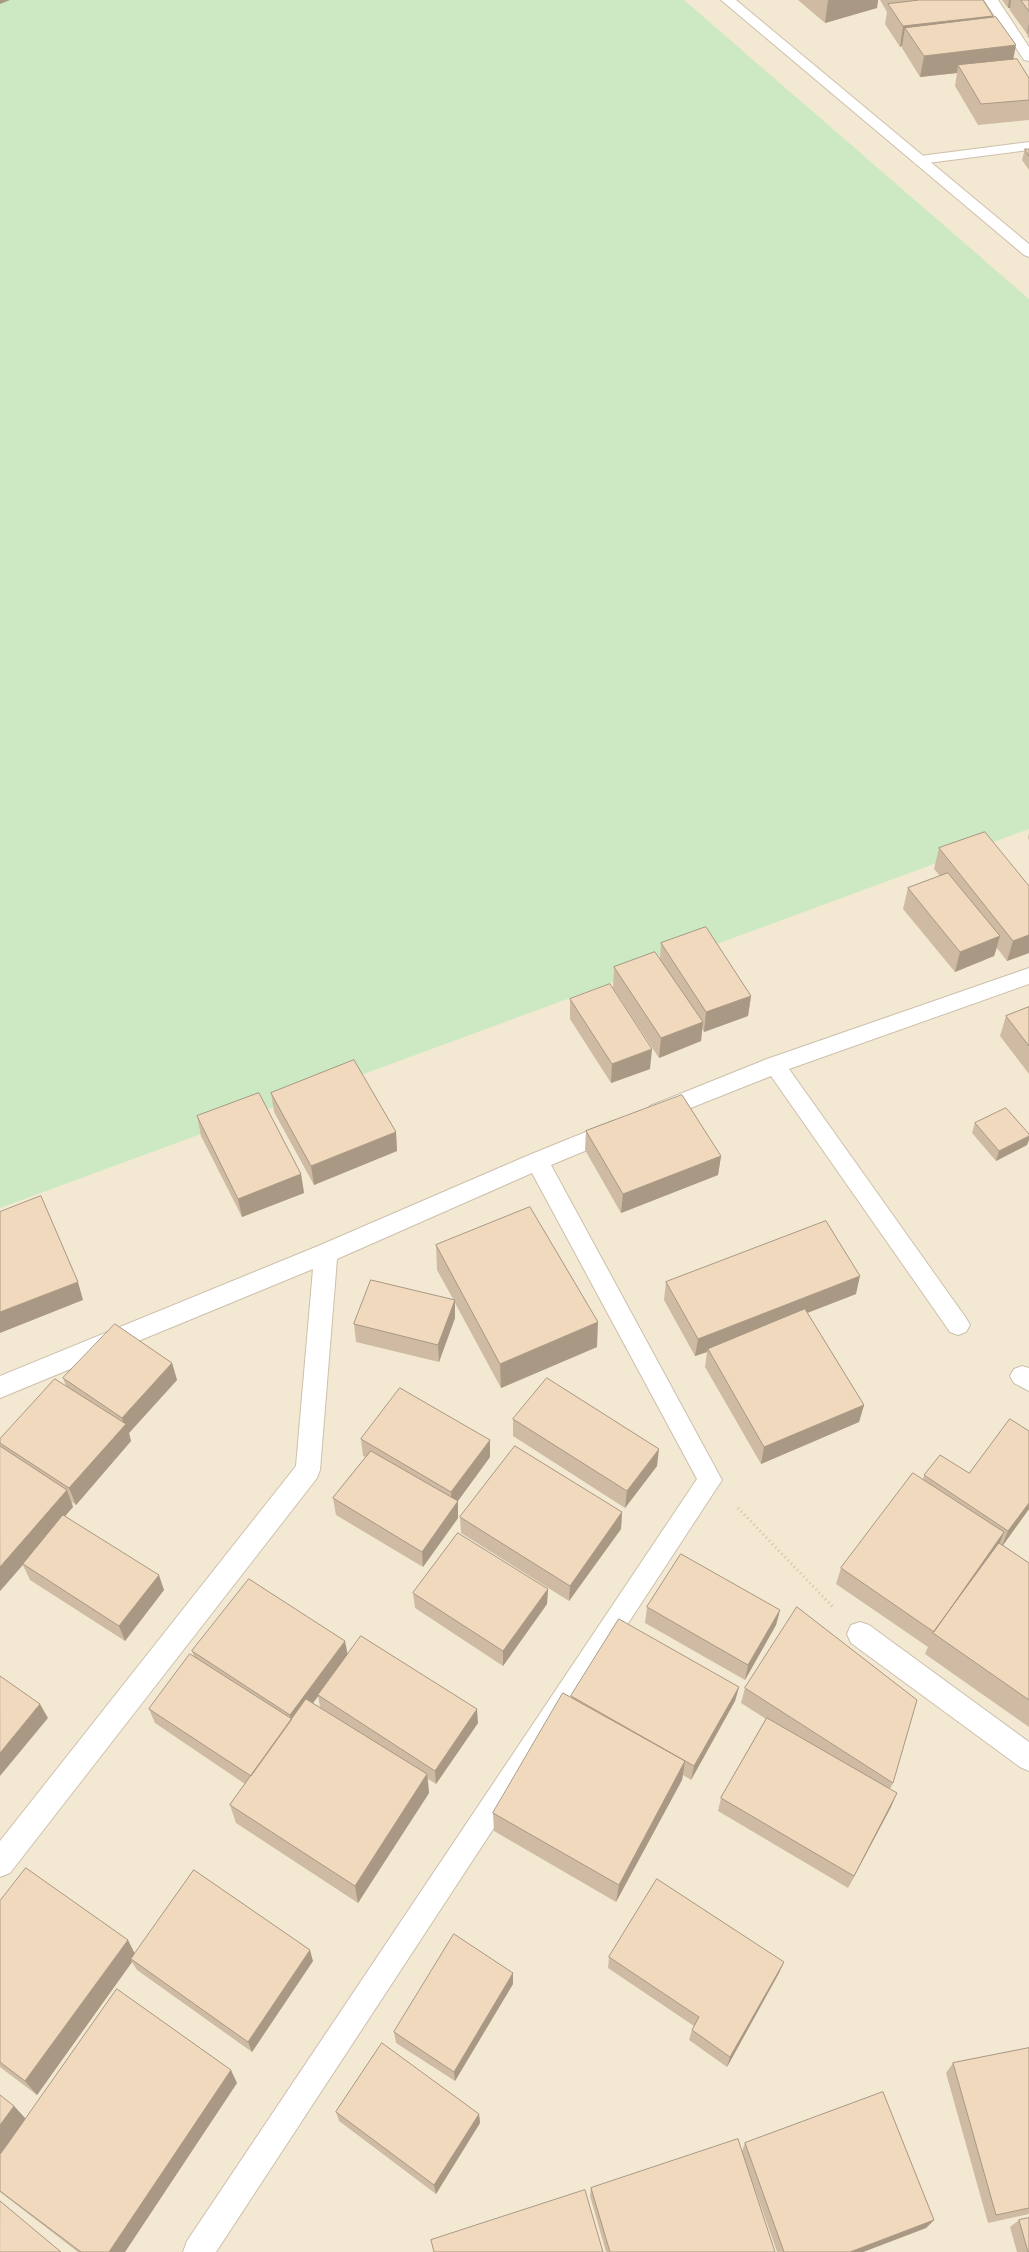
<!DOCTYPE html>
<style>
body{margin:0}
canvas{display:block;background:#fcf6e5}
</style>
<canvas width="1029" height="2252"></canvas>
<script>
const g = document.querySelector('canvas').getContext('2d');
g.lineJoin = 'round';
function fillPath(path, color) { g.fillStyle = color; g.fill(path, 'evenodd'); }
function stroke(path, color, width, dash) { g.strokeStyle = color; g.lineWidth = width; g.lineCap = dash ? 'butt' : 'round'; g.setLineDash(dash || []); g.stroke(path); }
fillPath(new Path2D(`
 M0,0H1029V2252H0Z`), '#f3e9d3');
fillPath(new Path2D(`
 M0,0H684L1029,299V829L0,1208Z`), '#cde9c4');
const minor = new Path2D(`
 M984,0H998L1029,47V61L1024,60Z
 M1029,142V150L920,164L913,160L920,156Z
 M1029,968V984L789,1069L966,1318L970,1325L966,1332L958,1335L950,1332L771,1076L658,1121L650,1118L647,1112L650,1106L767,1059Z
 M613,1121L621,1124L624,1130L621,1136L551,1165L722,1480L216,2252H183L187,2241L697,1479L532,1173L337,1259L320,1470L317,1478L10,1873L0,1877V1841L296,1466L313,1269L0,1398V1376L318,1246L529,1155Z
 M1022,1366L1029,1368V1391L1014,1383L1010,1376L1014,1369Z
 M860,1622L869,1625L1029,1742V1771L1020,1767L851,1643L847,1634L851,1625Z`);
const tertiary = new Path2D(`
 M721,0H736L1029,244V257L1024,255Z`);
stroke(minor, '#cdbfab', 2);
stroke(tertiary, '#cdbfab', 2);
stroke(new Path2D(`
 M738,1508L833,1607`), '#d5bda0', 3, [1, 3.5]);
fillPath(minor, '#fff');
fillPath(tertiary, '#fff');
fillPath(new Path2D(`
 M798,0H878L877,8L825,23Z
 M880,0H983L993,17L1014,59L1029,78V120L978,125L955,86L957,73L920,77L902,48V46L900,47L885,24L887,12Z
 M1002,0H1029V38L1027,36L1028,34H1027L1009,9L1010,8H1008Z
 M1025,149H1029V170L1022,160Z
 M1029,833V840L1028,838Z
 M939,848L1029,886V953L1007,961L997,948L994,956L955,972L903,909L908,888L940,876L934,869Z
 M661,943L751,996L748,1016L704,1032L702,1029L701,1041L659,1058L613,988L614,967L660,959Z
 M570,999L650,1069L611,1083L570,1019Z
 M1029,1007V1074L1000,1036L1006,1016Z
 M271,1093L396,1132L397,1151L314,1185L274,1112Z
 M197,1116L301,1174L304,1193L242,1217L201,1136Z
 M975,1123L1027,1145L996,1161L972,1133Z
 M586,1131L721,1156L718,1175L621,1213L585,1150Z
 M436,1245L597,1347L501,1388L455,1303V1318L439,1362L356,1342L354,1324L453,1299L437,1270Z
 M666,1282L856,1294L807,1313L864,1405L859,1422L761,1464L705,1367L707,1352L695,1356L664,1300Z
 M172,1363L177,1380L129,1433L131,1441L76,1505L72,1502L73,1507L65,1516L164,1590L125,1641L30,1580L23,1565L0,1591V1439L66,1386L63,1378Z
 M513,1419L657,1466L625,1508L513,1436Z
 M361,1439L490,1457L458,1501V1518L423,1567L336,1515L333,1498L366,1457L363,1456Z
 M969,1473L1029,1509L1003,1545L1029,1563V1727L925,1654L928,1647L836,1584L841,1568L923,1479L924,1475Z
 M622,1512L621,1529L569,1601L461,1533L460,1517Z
 M548,1589L547,1604L503,1666L415,1608L413,1593Z
 M647,1607L780,1610L776,1625L745,1680L645,1623Z
 M192,1651L348,1654L478,1723L436,1784L428,1779L429,1793L358,1903L236,1823L230,1805L245,1784L155,1723L149,1709L194,1657ZM318,1696L320,1707L313,1703Z
 M739,1687L735,1701L691,1780L683,1775L682,1780L616,1902L494,1831L493,1813L571,1698V1696Z
 M745,1688L893,1783L890,1789L891,1807L848,1888L718,1811L721,1798L766,1719L741,1703Z
 M0,1901L135,1953L313,1961L252,2052L137,1970L132,1962L37,2095L0,2067Z
 M609,1957L784,1962L779,1973L727,2067L689,2040L692,2030L694,2026L608,1968Z
 M513,1984L455,2081L396,2043L394,2032Z
 M1029,2048V2214L988,2223L946,2073L953,2063Z
 M237,2083L125,2252H78L0,2192V2155L16,2131L14,2106L25,2119Z
 M336,2112L479,2114L480,2123L436,2194L339,2121Z
 M745,2143L934,2220L926,2228L863,2252H777L748,2169L775,2252H606L590,2196L591,2188L742,2151Z
 M1019,2220L1029,2252H1017L1010,2227Z`), '#cfbba3');
fillPath(new Path2D(`
 M0,0H10L0,4Z
 M828,0H878L877,8L825,23Z
 M1009,0H1011L1010,8H1008Z
 M993,16L990,36L905,28L902,46L900,47L903,26Z
 M1029,23V27L1028,34H1027Z
 M1016,45L1012,66L958,65L957,73L920,77L924,56Z
 M1029,935V953L1007,961L1013,941Z
 M1000,936L994,956L955,972L960,952Z
 M751,996L748,1016L704,1032L706,1012Z
 M703,1022L701,1041L659,1058L661,1038Z
 M652,1049L650,1069L611,1083L612,1064Z
 M396,1132L397,1151L314,1185L311,1166Z
 M1029,1136V1140L1027,1145L996,1161L999,1151Z
 M721,1156L718,1175L621,1213L623,1194Z
 M301,1174L304,1193L242,1217L238,1199Z
 M860,1276L856,1294L709,1351L708,1349L707,1352L695,1356L698,1339Z
 M78,1282L83,1300L0,1333V1312Z
 M455,1300V1318L439,1362L438,1345Z
 M598,1322L597,1347L501,1388L500,1364Z
 M172,1363L177,1380L129,1433L131,1441L76,1505L69,1488L124,1426L122,1418Z
 M864,1405L859,1422L761,1464L764,1447Z
 M490,1440V1457L452,1509L451,1492Z
 M659,1449L657,1466L625,1508L627,1491Z
 M67,1490L73,1507L0,1591V1567Z
 M458,1501V1518L423,1567L422,1552Z
 M1029,1503V1509L1001,1548L1008,1531Z
 M622,1512L621,1529L569,1601L570,1586Z
 M1004,1532L998,1548L934,1632Z
 M159,1575L164,1590L125,1641L119,1626Z
 M548,1589L547,1604L503,1666V1651Z
 M780,1610L776,1625L745,1680L748,1665Z
 M345,1641L348,1656L296,1726L292,1724L290,1715Z
 M739,1687L735,1701L691,1780L694,1766Z
 M40,1704L48,1718L0,1776V1753Z
 M477,1709L478,1723L436,1784L435,1771Z
 M685,1761L682,1780L616,1902L619,1885Z
 M427,1774L429,1793L358,1903L355,1886Z
 M897,1793L891,1807L848,1888L854,1876Z
 M128,1940L136,1956L131,1959L132,1962L37,2095L25,2081Z
 M310,1950L313,1961L252,2052L248,2042Z
 M784,1962L779,1973L727,2067L730,2057Z
 M513,1973V1984L455,2081L454,2072Z
 M231,2070L237,2083L125,2252H109Z
 M14,2106L26,2119L0,2154V2125Z
 M479,2114L480,2123L436,2194L434,2185Z
 M934,2220L926,2228L863,2252H850Z`), '#a99884');
const building = new Path2D(`
 M920,0H983L993,16L903,26L888,4Z
 M1021,0H1029V11Z
 M996,17L1016,45L924,56L905,28Z
 M1017,59L1029,78V100L981,104L958,65Z
 M1025,149H1029V156Z
 M985,832L1029,886V935L1013,941L939,848Z
 M948,873L1000,936L960,952L908,888Z
 M706,927L751,996L706,1012L661,943Z
 M655,952L703,1022L661,1038L614,967Z
 M610,984L652,1049L612,1064L570,999Z
 M1029,1007V1046L1006,1016Z
 M354,1060L396,1132L311,1166L271,1093Z
 M259,1093L301,1174L238,1199L197,1116Z
 M682,1095L721,1156L623,1194L586,1131Z
 M1006,1108L1029,1134V1136L999,1151L975,1123Z
 M41,1196L78,1282L0,1312V1212Z
 M530,1207L598,1322L500,1364L436,1245Z
 M826,1221L860,1276L698,1339L666,1282Z
 M371,1280L455,1300L438,1345L354,1324Z
 M805,1309L864,1405L764,1447L708,1349Z
 M115,1324L172,1363L122,1418L63,1378Z
 M547,1378L659,1449L627,1491L513,1419Z
 M55,1379L126,1424L69,1488L0,1443V1439Z
 M400,1388L490,1440L451,1492L361,1439Z
 M1010,1419L1029,1431V1503L1008,1531L924,1475L940,1455L969,1473Z
 M0,1446L67,1490L0,1567Z
 M515,1446L622,1512L570,1586L460,1517Z
 M371,1451L458,1501L422,1552L333,1498Z
 M913,1473L1004,1532L934,1632L841,1568Z
 M63,1515L159,1575L119,1626L23,1564Z
 M458,1533L548,1589L503,1651L413,1593Z
 M999,1543L1029,1563V1700L933,1633Z
 M681,1554L780,1610L748,1665L647,1607Z
 M249,1579L345,1641L290,1715L192,1651Z
 M797,1607L917,1700L893,1783L745,1688Z
 M619,1619L739,1687L694,1766L571,1696Z
 M361,1636L477,1709L435,1771L318,1695Z
 M190,1654L292,1719L251,1776L149,1709Z
 M0,1676L40,1704L0,1753Z
 M563,1693L685,1761L619,1885L493,1813Z
 M306,1699L427,1774L355,1886L230,1805Z
 M767,1718L897,1793L854,1876L721,1798Z
 M26,1868L128,1940L25,2081L0,2062V1901Z
 M194,1870L310,1950L248,2042L131,1959Z
 M657,1879L784,1962L730,2057L692,2030L699,2017L609,1957Z
 M454,1934L513,1973L454,2072L394,2032Z
 M117,1989L231,2070L109,2252H81L0,2191V2155Z
 M382,2043L479,2114L434,2185L336,2112Z
 M1029,2048V2208L996,2215L953,2063Z
 M883,2092L934,2220L850,2252H784L745,2143Z
 M0,2095L14,2106L0,2125Z
 M738,2139L775,2252H610L591,2188Z
 M585,2190L603,2252H434L431,2240Z
 M0,2201L61,2252H0Z
 M1029,2218V2252H1028L1019,2220Z`);
fillPath(building, '#f1d9bd');
stroke(building, '#a99884', 1);
</script>
